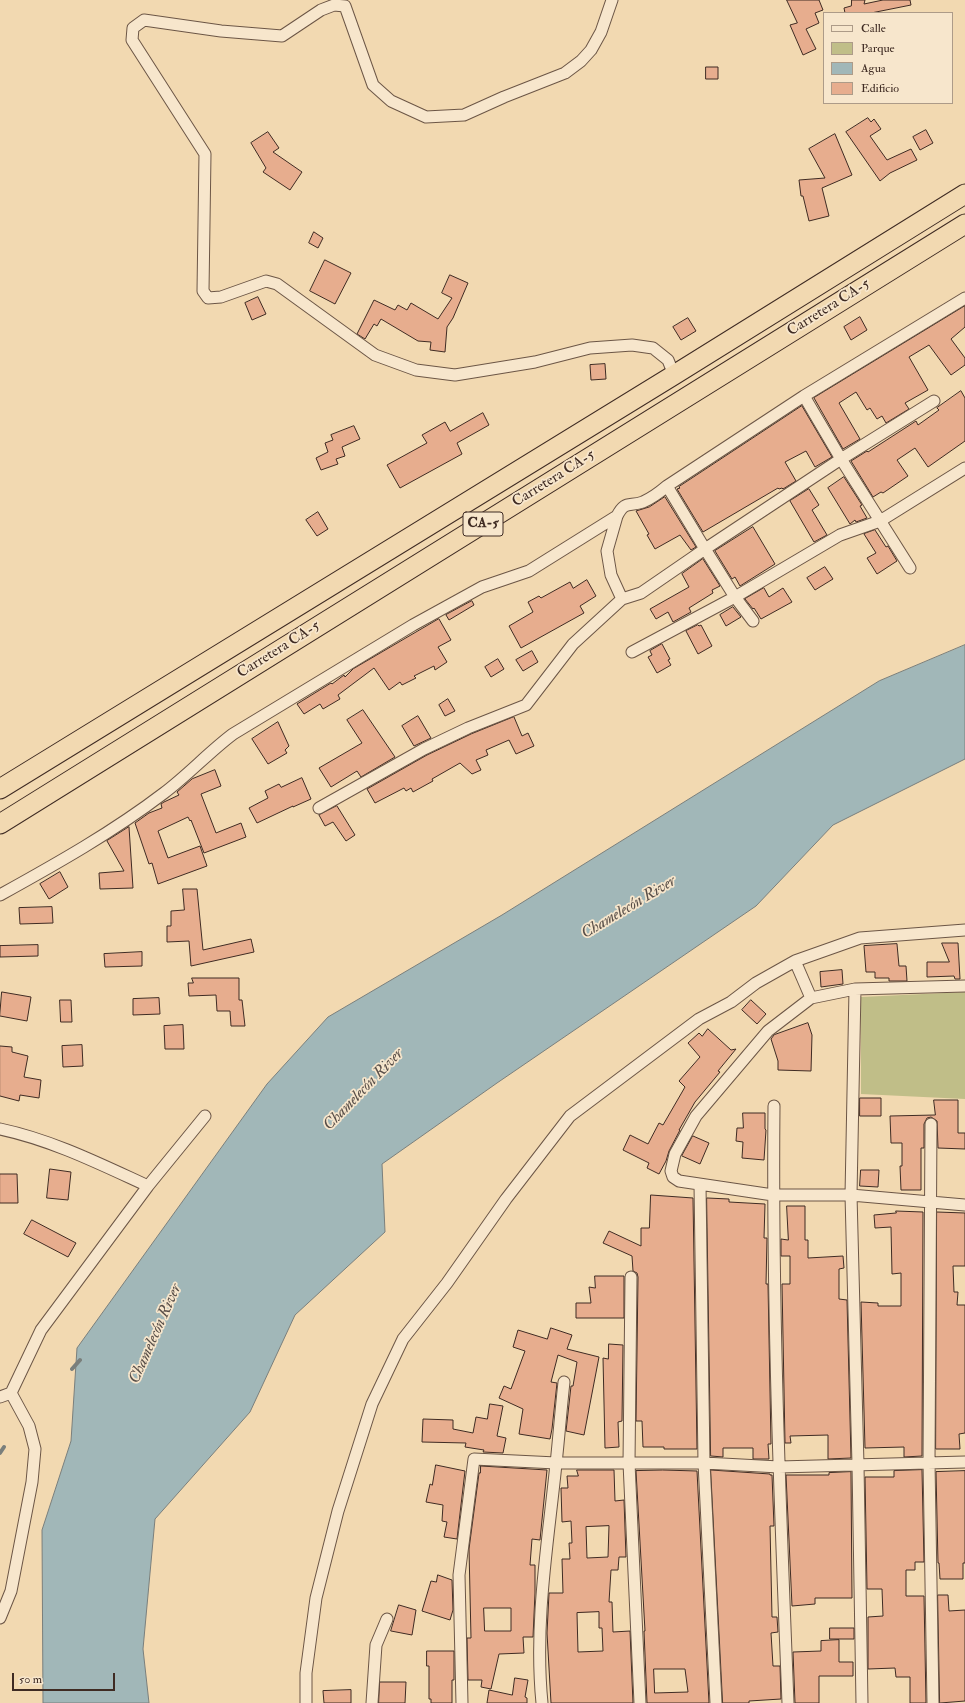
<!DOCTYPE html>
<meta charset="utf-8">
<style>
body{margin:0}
#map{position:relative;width:965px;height:1703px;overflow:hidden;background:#f2d9b1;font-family:"IM FELL Double Pica",serif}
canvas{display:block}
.legend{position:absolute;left:823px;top:12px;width:130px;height:92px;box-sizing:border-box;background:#f7e6cc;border:1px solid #ad9b88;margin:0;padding:5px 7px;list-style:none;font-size:12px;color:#3f2b23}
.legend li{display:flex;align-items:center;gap:8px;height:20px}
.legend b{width:20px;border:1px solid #ad9b88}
.scale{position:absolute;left:12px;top:1673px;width:103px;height:18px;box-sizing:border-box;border:2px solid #3f2b23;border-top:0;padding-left:5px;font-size:12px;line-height:14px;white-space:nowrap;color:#3f2b23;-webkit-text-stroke:3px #f7e6cc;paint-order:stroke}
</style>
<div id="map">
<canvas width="965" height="1703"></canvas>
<ul class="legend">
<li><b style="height:5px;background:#f7e6cc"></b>Calle</li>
<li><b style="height:11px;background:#c0be88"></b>Parque</li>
<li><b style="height:11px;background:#a1b7b8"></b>Agua</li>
<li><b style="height:11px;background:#e7ad8e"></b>Edificio</li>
</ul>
<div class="scale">50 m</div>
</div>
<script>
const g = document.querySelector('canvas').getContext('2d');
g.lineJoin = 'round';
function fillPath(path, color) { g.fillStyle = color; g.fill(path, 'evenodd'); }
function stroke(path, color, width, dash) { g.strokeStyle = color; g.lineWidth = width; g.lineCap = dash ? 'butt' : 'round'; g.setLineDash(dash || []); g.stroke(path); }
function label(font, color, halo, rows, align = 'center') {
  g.font = font + ' "IM FELL Double Pica",serif'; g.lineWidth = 3.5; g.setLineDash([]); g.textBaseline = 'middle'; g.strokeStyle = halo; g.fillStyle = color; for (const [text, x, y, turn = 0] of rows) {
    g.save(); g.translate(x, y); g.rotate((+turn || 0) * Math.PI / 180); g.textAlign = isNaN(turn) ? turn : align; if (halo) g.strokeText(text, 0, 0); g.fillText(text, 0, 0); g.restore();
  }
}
fillPath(new Path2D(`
 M965,992V1099L861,1094V997Z`), '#c0be88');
const water = new Path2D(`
 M965,645V759L833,825L756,906L497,1083L382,1164L385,1232L295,1315L250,1412L155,1519L143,1649L149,1703H43L42,1530L71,1441L77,1348L267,1084L328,1017L502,915L879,681Z`);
fillPath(water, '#a1b7b8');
stroke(water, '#7a7f7c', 1);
stroke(new Path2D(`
 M72,1369L80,1360
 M0,1453L4,1447`), '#7a7f7c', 4);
const building = new Path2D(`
 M787,0H819L823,10L815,13L819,23L806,29L816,49L803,55L790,25L797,23Z
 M852,0H865L864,4L883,0H910L911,5L871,13H845L844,8L851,6Z
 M706,67H718V79H706Z
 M868,118L871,122L874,119L881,129L870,136L887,160L911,149L917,160L890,173L880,181L846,132Z
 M926,130L933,143L920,150L913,137Z
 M268,132L279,148L273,152L302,172L290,190L263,172L266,168L251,143Z
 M835,134L852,175L822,188L829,216L809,221L803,196H801L799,180L825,178L809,149Z
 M314,232L323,238L318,248L309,243Z
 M325,260L351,273L335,304L310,291Z
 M450,275L468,283L453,318L447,327L445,352L430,350L431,342L418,341L381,319L377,326L374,324L365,339L357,334L374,300L395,310L398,305L407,310L411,303L438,319L452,298L442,293Z
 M258,297L266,314L252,320L245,303Z
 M965,306V327L951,339L965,358V365L951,375L929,345L909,357L928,390L905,403L909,409L886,423L882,416L877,419L870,408L867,410L856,392L839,403L860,439L843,449L814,398Z
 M860,317L867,330L851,340L844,327Z
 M688,318L696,331L681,340L673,327Z
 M605,364L606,379L591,380L590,365Z
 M961,391L965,398V441L928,467L915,448L897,460L908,476L883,493L881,492L873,497L851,461L867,451L868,452L916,421L918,425L939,410L937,408Z
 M802,406L832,457L815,467L806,451L785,462L796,481L783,489L782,488L779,489L778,488L703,532L677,489L680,488L679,487Z
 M483,413L489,425L457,443L462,454L400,488L387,465L427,443L422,435L445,422L450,431Z
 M354,426L360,439L342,447L345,456L336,459L338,464L321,470L316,458L328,452L325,443L333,440L331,435Z
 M844,477L862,505L860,506L867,518L856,522L855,520L850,524L828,488Z
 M809,489L819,505L812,510L827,535L814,542L790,501Z
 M665,497L696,547L691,550L680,535L655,549L647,535L649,534L636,511L649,507Z
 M318,512L328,529L317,536L306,520Z
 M753,527L775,564L740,586L735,577L732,579L715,551Z
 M875,530L886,547L888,546L897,561L877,574L867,558L876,553L864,534Z
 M703,559L720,586L712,590L713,593L689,608L691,612L673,622L668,612L656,619L650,609L689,587L682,574Z
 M825,567L833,579L815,590L807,578Z
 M587,580L596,596L580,606L584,613L521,648L509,626L533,612L528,602L539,596L541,598L570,582L573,588Z
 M764,588L769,597L783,588L792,602L761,619L754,608L753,609L745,599Z
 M472,601L474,605L449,620L446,615Z
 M733,607L741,617L726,626L720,615Z
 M439,619L451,640L438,647L447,662L435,670L434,666L414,676L416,678L402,685L400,682L389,690L374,668L338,695L340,699L323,709L320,704L304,714L297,704L331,683L332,684L344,675L345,677L353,669Z
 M698,625L699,626L701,625L712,646L698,654L686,631Z
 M662,644L670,659L668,660L671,665L657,673L648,657L652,655L650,651Z
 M532,651L538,662L523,671L516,660Z
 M498,659L504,669L491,677L485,667Z
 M448,699L455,711L445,716L439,705Z
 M363,710L395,757L361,777L357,771L331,787L319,768L362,743L347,720Z
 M418,716L431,738L414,746L402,726Z
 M514,717L522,736L528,733L534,746L516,754L509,740L486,750L488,755L476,760L481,770L472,774L460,763L432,779L433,781L413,792L411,788L406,791L404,788L375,803L367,789L427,755L471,734Z
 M278,722L289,746L285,750L287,753L268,764L252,739Z
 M215,770L221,786L201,794L216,833L241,823L246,837L204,853L191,820L190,821L188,817L158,831L168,858L200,846L207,866L158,884L152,863L149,864L135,823L149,813L162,808L161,804L164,802L179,795L177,792L192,779Z
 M302,778L311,799L293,807V806L257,823L249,808L268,798L265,791L279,784L281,787Z
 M337,806L355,835L346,841L333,822L325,826L319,815Z
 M129,827L133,888L100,889L99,873L124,871L107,841Z
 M60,872L68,887L49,899L40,884Z
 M183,889H197L203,950L251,939L254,952L191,966L189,941L167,942V926H171V911L184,910Z
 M52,907L53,923L20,924L19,908Z
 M942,943H958L960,979H955L954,976L927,977V962H949Z
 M897,944L899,966H906L907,981H889V978H875V972H866L864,946Z
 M38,945V956L0,957V946Z
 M142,952V966L105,967L104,954Z
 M842,970L843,984L821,987L820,972Z
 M192,978H239V1000H242L245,1026H231L230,1011H217L216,995L189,996L188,983H193Z
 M2,992L31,997L27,1021L0,1016Z
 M159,998L160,1014L133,1015V999Z
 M60,1000H71L72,1022H61Z
 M751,1000L766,1014L757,1024L742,1010Z
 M808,1023L812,1035L811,1071L778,1070V1061L771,1039L774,1035Z
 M183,1025L184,1049H165L164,1026Z
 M708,1029L731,1050L736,1049L718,1071L720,1072L695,1102L679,1130H680L669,1151L666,1161L659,1174L647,1168L649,1163L623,1150L630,1135L648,1144L659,1123L663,1125L685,1087L679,1081L700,1057L688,1043L699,1033L702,1036Z
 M82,1045L83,1066L63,1067L62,1046Z
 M0,1046L12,1047V1052L28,1056L24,1077L41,1080L39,1098L20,1095L19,1101L0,1096Z
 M860,1098H881V1116H860Z
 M934,1100H958V1133H965V1149L938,1148L937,1121L931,1117L927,1118L924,1124V1148H921V1190H901L900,1166H902V1143H891L890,1116L935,1115Z
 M743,1113H765V1129L766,1130L764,1160L742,1158L743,1142L736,1141L737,1128H743Z
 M693,1136L709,1143L700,1164L682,1156Z
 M50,1169L71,1172L68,1200L47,1198Z
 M861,1170H879L878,1187L860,1186Z
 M0,1174H17L18,1203H0Z
 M651,1195L693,1198L697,1449H664V1447H643L642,1421H636L638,1277L637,1273L633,1271L632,1256L603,1243L609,1231L641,1246V1228H649Z
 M707,1198L729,1199V1202L765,1204L764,1238H767L766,1284H768L771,1444H768L769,1459H753V1448H723V1457L711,1456Z
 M787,1206H805V1240H808V1258L843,1256L844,1268L839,1269V1299L847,1300L851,1458L828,1459V1435L790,1436L791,1443H785L782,1284H790V1256H781V1239L788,1240Z
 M896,1211L923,1212L922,1456L904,1457V1447L865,1448L861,1302L878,1303V1306H901V1273L892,1274L891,1227L875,1228L874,1215L896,1213Z
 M937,1212L965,1213V1266H953L954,1292H958L957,1305H965V1433L959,1434L960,1449H936Z
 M32,1220L76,1243L68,1257L24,1234Z
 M595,1276H624V1318H576V1303H591L589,1287L595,1288Z
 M551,1328L572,1335L567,1349L599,1357L584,1435L566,1431L571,1386H573L577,1362L558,1355L551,1382L557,1383L552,1429L550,1439L519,1434L523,1409L499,1398L504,1386L511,1389L525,1351L513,1347L518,1330L547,1339Z
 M609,1344L623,1345L622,1421L618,1422L619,1447L605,1448L603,1358L608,1359Z
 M490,1404L503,1406L497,1436L506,1438L503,1453L483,1452L484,1450L465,1447L466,1443L422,1442L423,1419L453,1420V1429L473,1433L476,1417L487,1419Z
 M436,1465L465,1471L457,1539L444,1537L447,1522L442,1521L443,1505L426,1502L430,1484L432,1485Z
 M481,1466L547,1470L540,1540L532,1539L530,1565H535V1593L533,1637H523L524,1653L499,1654L491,1689L481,1687L482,1680H468L467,1638H471L469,1549L479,1473H480ZM484,1608H511V1631H485Z
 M577,1470H614L615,1501L624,1500L626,1557H619L618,1570H611L609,1602H612L613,1632L630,1631L633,1703H551L547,1633L549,1593H563L562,1559H570L569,1543H572L571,1521L562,1522L561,1488H568L567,1476H578ZM609,1526L608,1557L587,1558L586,1527ZM599,1612V1628H602L603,1651L578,1652L577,1613Z
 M663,1470L697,1471L709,1703H647L644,1631H645L636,1471ZM654,1669H685L688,1692L655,1693Z
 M711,1470L770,1474V1475H772L774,1526H770L772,1617H777L778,1632L771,1633L773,1666H780L781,1699L749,1701V1703H723Z
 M922,1470L924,1562H915V1570H906V1596H924L926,1703H910V1677H896L895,1668L868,1669V1617L883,1616L882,1589H867L865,1477H894V1471Z
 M965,1471V1563H963V1579H940L939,1563H938L936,1472Z
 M851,1472L852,1598H815V1604L792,1606L786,1475H829V1473Z
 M438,1575L452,1580L453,1610L450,1620L422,1611L431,1581L436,1582Z
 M938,1595H948L949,1611L965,1610V1701L940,1703Z
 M399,1605L416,1610L412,1635L391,1631Z
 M830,1628H854V1639H830Z
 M839,1640V1662H853V1676H819V1703H795L793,1652L821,1651V1641Z
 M427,1651H454V1680H452V1703H431V1699H429V1666H427Z
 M515,1678L528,1680L525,1697L527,1698V1703H487L489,1690L512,1695Z
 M380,1682H406L405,1703H379Z
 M351,1690V1703H324L323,1691Z`);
fillPath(building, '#e7ad8e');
stroke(building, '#3f2b23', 1);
const minor = new Path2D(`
 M612,0L601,32L591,50L581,61L565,73L504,97L464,115L426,117L391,101L373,85L345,6L334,5L321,10L282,36L221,31L144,20L133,28L132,40L205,154L203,291L208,298L221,297L266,281L277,284L375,355L416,370L455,375L535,362L590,348L632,345L653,348L668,360L674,375
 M667,486L705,549L841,459L804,396
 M617,516L607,551L611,575L622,599
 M910,568L841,459L934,401
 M632,652L735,597L840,535L880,521L965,468
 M319,808L424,749L468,728L526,705L573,644L622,599L641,593L705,549L735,597L753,621
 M0,895C56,864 113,832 164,793C188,775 209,752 233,734L413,625L482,587L529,571L617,516C625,500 629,507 643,502C652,498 660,492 667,486L804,396L965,298
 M965,986L855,989L811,998L768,1031L696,1116L675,1154L671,1171L673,1177L679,1181L773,1195H851L965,1205
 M855,989L851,1195L858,1465L862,1703
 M811,998L795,961L860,938L965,930
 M774,1106C772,1305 780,1504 788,1703
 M931,1124L929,1462L933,1703
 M0,1129C52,1140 100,1164 148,1186L41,1330L11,1393L0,1397
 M700,1185L704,1463L716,1703
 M148,1186L205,1116
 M631,1277L629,1463L640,1703
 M0,1618L11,1591L32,1482L35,1449L29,1426L11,1393
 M306,1703V1673L316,1598L338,1511L372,1404L403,1339L447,1283L506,1199L570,1116L699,1019L731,1002L756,983L795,961
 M372,1703L376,1645L387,1619
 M462,1703L459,1575L474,1459L556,1463H704L779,1467L965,1462
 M542,1703C534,1623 548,1543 556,1464C559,1436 561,1409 564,1382`);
const trunk = new Path2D(`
 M0,789L674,375L965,194
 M0,824L965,224`);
stroke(minor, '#6c5646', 13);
stroke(trunk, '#3f2b23', 21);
stroke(minor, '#f7e6cc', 11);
stroke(trunk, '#f2d9b1', 19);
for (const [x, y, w] of [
 [483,524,40]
]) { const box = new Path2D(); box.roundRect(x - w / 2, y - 12, w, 24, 3); g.fillStyle = '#f7e6cc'; g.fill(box); stroke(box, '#3f2b23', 1); }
label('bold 14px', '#3f2b23', null, [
 ["CA-5",483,524]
]);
label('15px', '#3f2b23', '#f7e6cc', [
 ["Carretera CA-5",829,308,-32],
 ["Carretera CA-5",554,479,-32],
 ["Carretera CA-5",279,650,-32]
]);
label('italic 16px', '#584e48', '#f7e6cc', [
 ["Chamelecón River",629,908,-31],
 ["Chamelecón River",364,1090,-46],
 ["Chamelecón River",156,1334,-66]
]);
</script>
